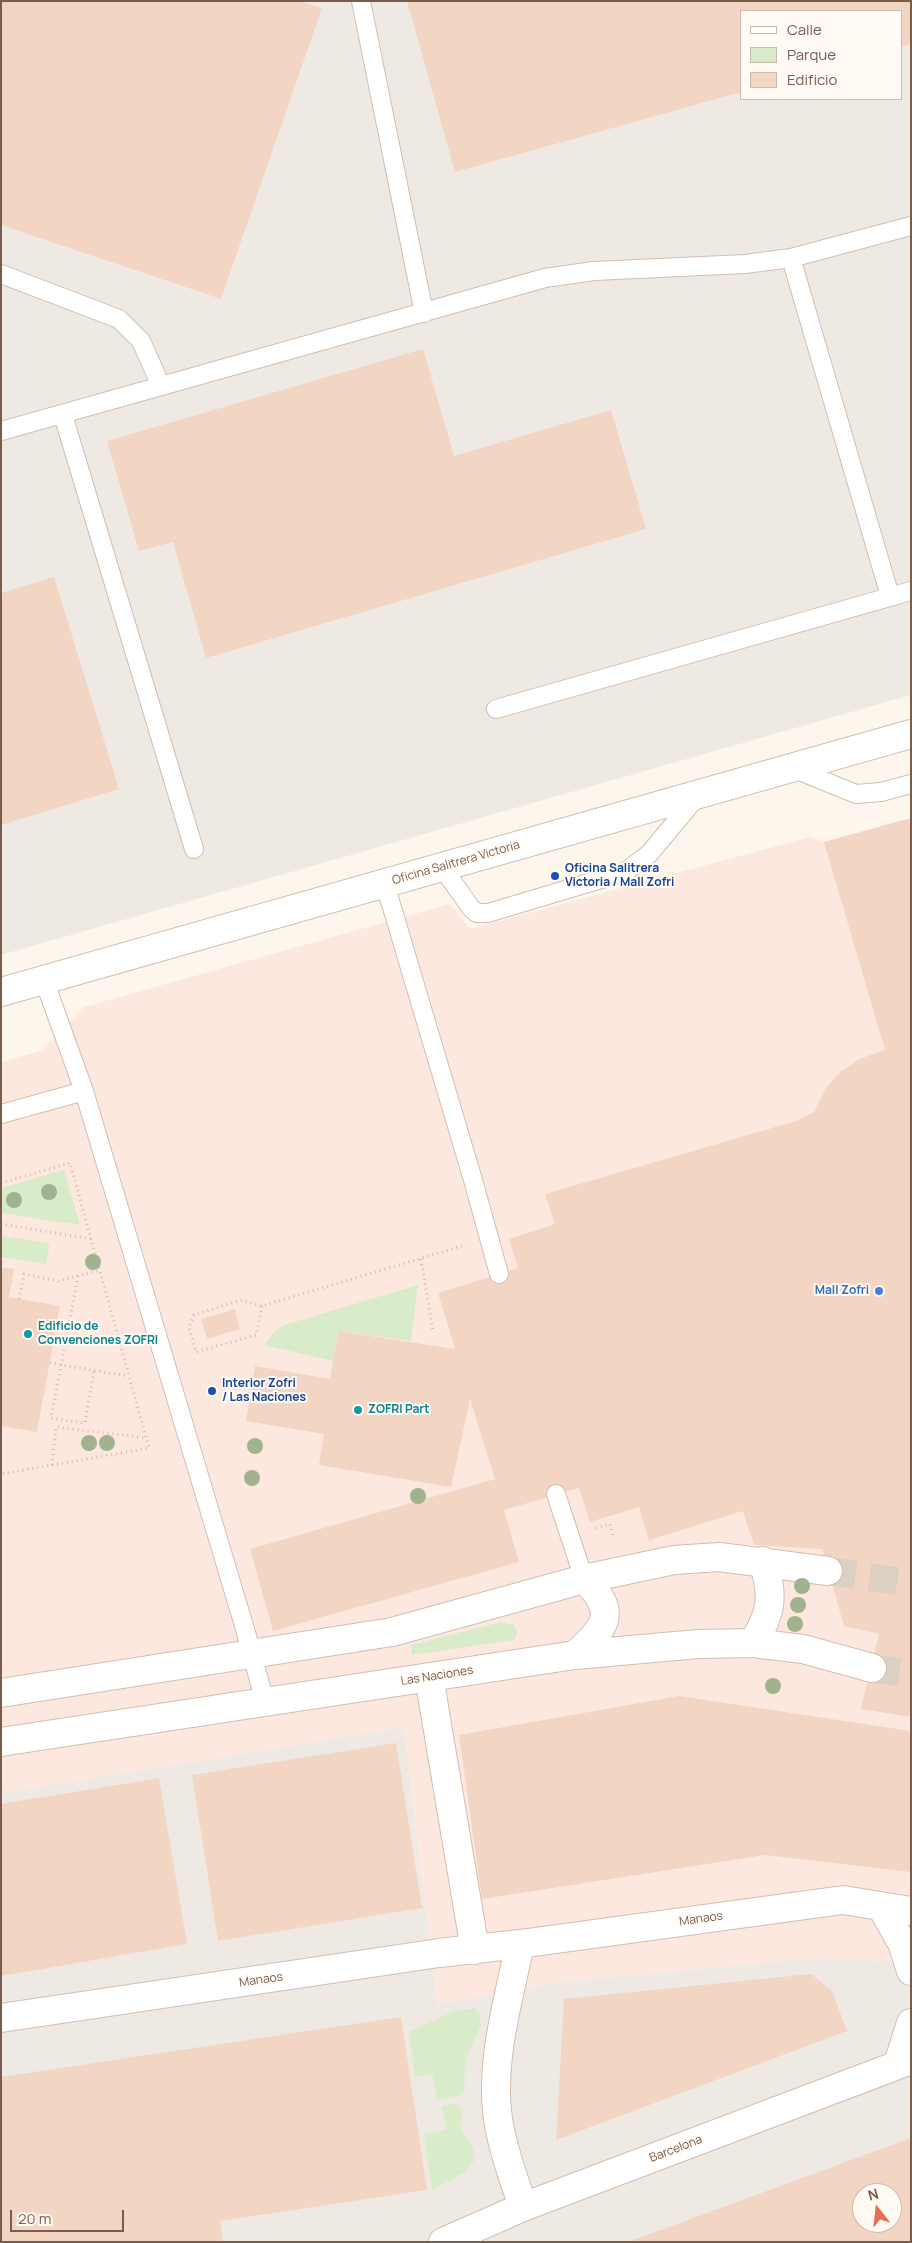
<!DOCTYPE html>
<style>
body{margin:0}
#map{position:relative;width:912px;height:2243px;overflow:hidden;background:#fdf6ec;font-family:Manrope,sans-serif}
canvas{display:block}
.frame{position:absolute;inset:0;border:2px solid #7a5c4d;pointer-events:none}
.legend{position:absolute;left:740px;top:10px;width:162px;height:90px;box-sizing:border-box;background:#fffaf3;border:1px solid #cabbb1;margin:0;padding:6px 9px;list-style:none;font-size:15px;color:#7a5c4d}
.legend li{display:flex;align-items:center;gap:10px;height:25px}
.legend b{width:25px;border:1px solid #cabbb1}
.north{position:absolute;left:852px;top:2183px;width:50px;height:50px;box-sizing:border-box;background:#fffaf3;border:1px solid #cabbb1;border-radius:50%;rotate:344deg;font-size:14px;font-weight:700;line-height:20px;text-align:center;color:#7a5c4d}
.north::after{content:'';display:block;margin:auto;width:18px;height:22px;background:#e76f51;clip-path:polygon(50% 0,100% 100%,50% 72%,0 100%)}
.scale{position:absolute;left:10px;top:2210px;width:114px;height:22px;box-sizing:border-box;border:2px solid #7a5c4d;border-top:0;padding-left:6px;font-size:15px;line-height:18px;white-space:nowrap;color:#7a5c4d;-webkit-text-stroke:4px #fffaf3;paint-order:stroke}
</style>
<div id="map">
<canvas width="912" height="2243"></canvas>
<div class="frame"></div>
<ul class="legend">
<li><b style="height:6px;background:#fff"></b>Calle</li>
<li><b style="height:14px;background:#d8ecc9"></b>Parque</li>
<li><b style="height:14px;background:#f3d5c3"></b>Edificio</li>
</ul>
<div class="north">N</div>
<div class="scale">20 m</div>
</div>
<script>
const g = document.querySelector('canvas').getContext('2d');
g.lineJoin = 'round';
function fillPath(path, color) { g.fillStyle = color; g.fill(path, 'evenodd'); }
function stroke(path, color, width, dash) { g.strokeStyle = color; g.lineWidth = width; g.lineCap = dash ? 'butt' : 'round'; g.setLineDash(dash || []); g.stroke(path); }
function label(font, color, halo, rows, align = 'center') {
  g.font = font + ' Manrope,sans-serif'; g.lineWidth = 4; g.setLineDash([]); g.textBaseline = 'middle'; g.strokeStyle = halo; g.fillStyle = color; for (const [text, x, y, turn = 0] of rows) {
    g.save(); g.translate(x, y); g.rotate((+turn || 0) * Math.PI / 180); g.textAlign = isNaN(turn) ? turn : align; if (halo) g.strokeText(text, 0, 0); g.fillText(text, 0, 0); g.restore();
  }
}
fillPath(new Path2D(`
 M911,818V1962L814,1958L559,1982L437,2004L404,1727L1,1793V1062L40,1051L84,1007L450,904L470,929L810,837L824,842Z`), '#fde8e0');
fillPath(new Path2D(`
 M1,1H911V695L1,955ZM741,11H901V99H741Z
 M404,1727L437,2004L559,1982L814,1958L911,1962V2242H1V1793ZM862,2193H892V2223H862Z`), '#efe9e4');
fillPath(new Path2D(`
 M64,1170L80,1225L1,1213V1188Z
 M1,1236L50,1243L46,1264L1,1257Z
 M418,1285L411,1341L338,1331L333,1361L264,1345L274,1332L284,1325Z
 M501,1622L514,1625L517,1632L515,1640L412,1655L411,1645Z
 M474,2008L479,2014L481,2025C468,2055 463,2057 465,2091L457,2096L438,2099L432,2074L415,2077L409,2032L452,2012Z
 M449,2104L459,2105C465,2113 459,2119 461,2128C465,2142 476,2143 474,2161L465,2172L432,2190L424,2134L446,2129L442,2107Z`), '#d8ecc9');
fillPath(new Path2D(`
 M1,1H299L322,8L221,299L1,225Z
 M407,1H911V44L901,47V11H741V92L455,172Z
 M423,349L454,456L611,410L646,529L206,658L173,542L139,551L107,441Z
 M54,577L119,789L1,825V593Z
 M911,818V1717L861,1709L879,1634L844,1626L822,1549L754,1545L743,1511L649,1540L639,1507L590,1522L579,1488L504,1510L519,1562L273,1631L250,1549L495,1479L470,1399L451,1487L319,1465L324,1434L246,1421L255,1366L330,1379L338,1331L455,1349L438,1293L518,1268L509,1239L555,1224L545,1194L796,1121L814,1112L825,1089L840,1072L862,1058L885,1050L824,842Z
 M1,1267L14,1269L9,1297L60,1306L37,1432L1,1426Z
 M235,1309L240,1329L207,1339L201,1319Z
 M679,1696L911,1731V1872L765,1855L482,1899L459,1735Z
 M396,1743L422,1908L218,1941L192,1775Z
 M159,1778L187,1944L1,1976V1804Z
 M811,1974L832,1991L847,2031L556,2140L564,1999Z
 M401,2017L427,2190L220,2221L223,2242H1V2077Z
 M911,2138V2242H628ZM862,2193H892V2223H862Z`), '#f3d5c3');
stroke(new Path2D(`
 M828,1571L911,1583
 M872,1668L911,1674`), '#dcd0c4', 28, [28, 14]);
const service = new Path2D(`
 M361,1L424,313
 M791,258L890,596
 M1,274L119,319L141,341L161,386
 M63,415L194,849
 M1,431L545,278L594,271L745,264L791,258L911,226
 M496,709L911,591
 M792,768L856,794L881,792L911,784
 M442,867L471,908L477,913H488L625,872L649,854L699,794
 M385,884L473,1180L499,1274
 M44,980L84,1091L245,1629L265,1702
 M1,1114L84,1091
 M556,1494L584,1579`);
const minor = new Path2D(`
 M753,1643C772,1613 774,1595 763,1561
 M575,1655C607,1627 618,1612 584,1579
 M429,1677L475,1950
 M1,1693L392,1632L584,1579L674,1560L719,1557L828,1571
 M1,1742L575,1655L698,1644L753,1643L803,1649L872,1668
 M881,1906L902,1943L911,1971
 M520,1944C508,2003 487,2070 500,2130C505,2156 515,2182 523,2207
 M1,2018L439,1953L520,1944L843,1900L911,1911
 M898,2064L911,2023
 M443,2242L523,2207L911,2060`);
const tertiary = new Path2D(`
 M1,992L911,734`);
stroke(service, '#d1beb0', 20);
stroke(minor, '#d1beb0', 30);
stroke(tertiary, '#d1beb0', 30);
stroke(new Path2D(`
 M1,1183L70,1163L149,1448L1,1474
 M1,1224L91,1239
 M421,1259L433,1331
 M78,1276L51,1418L85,1423L94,1370
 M19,1299L24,1274L58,1281L100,1270
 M262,1306L256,1335L196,1352L189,1327L194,1315L242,1300L262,1306L462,1246
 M50,1363L129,1376
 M52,1465L56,1427L147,1438
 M596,1528L610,1524L614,1538`), '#d9b8a5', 3, [1, 4]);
stroke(service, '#fff', 18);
stroke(minor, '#fff', 28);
stroke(tertiary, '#fff', 28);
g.fillStyle = '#a0b28e';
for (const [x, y] of [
 [49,1192],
 [14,1200],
 [93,1262],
 [89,1443],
 [107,1443],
 [255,1446],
 [252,1478],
 [418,1496],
 [802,1586],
 [798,1605],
 [795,1624],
 [773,1686]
]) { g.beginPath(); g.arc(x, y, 8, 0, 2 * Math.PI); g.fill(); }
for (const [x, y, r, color] of [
 [555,876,5,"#1a4fb4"],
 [879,1291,5,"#3f7fe0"],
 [28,1334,5,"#0f9aa8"],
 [212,1391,5,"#1a4fb4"],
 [358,1410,5,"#0f9aa8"]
]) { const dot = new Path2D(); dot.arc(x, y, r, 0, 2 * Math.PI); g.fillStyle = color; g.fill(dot); stroke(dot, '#fffaf3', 2); }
label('12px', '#7a5c4d', '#fffaf3', [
 ["Oficina Salitrera Victoria",456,863,-16],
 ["Las Naciones",437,1676,-9],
 ["Manaos",701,1919,-8],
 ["Manaos",261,1980,-8],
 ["Barcelona",676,2149,-21]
]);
label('bold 12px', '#164399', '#fffaf3', [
 ["Oficina Salitrera",565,869],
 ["Victoria / Mall Zofri",565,883],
 ["Interior Zofri",222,1384],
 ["/ Las Naciones",222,1398]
], 'left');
label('bold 12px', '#366cbe', '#fffaf3', [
 ["Mall Zofri",869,1291]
], 'right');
label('bold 12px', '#0d838f', '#fffaf3', [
 ["Edificio de",38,1327],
 ["Convenciones ZOFRI",38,1341],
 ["ZOFRI Part",368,1410]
], 'left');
</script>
